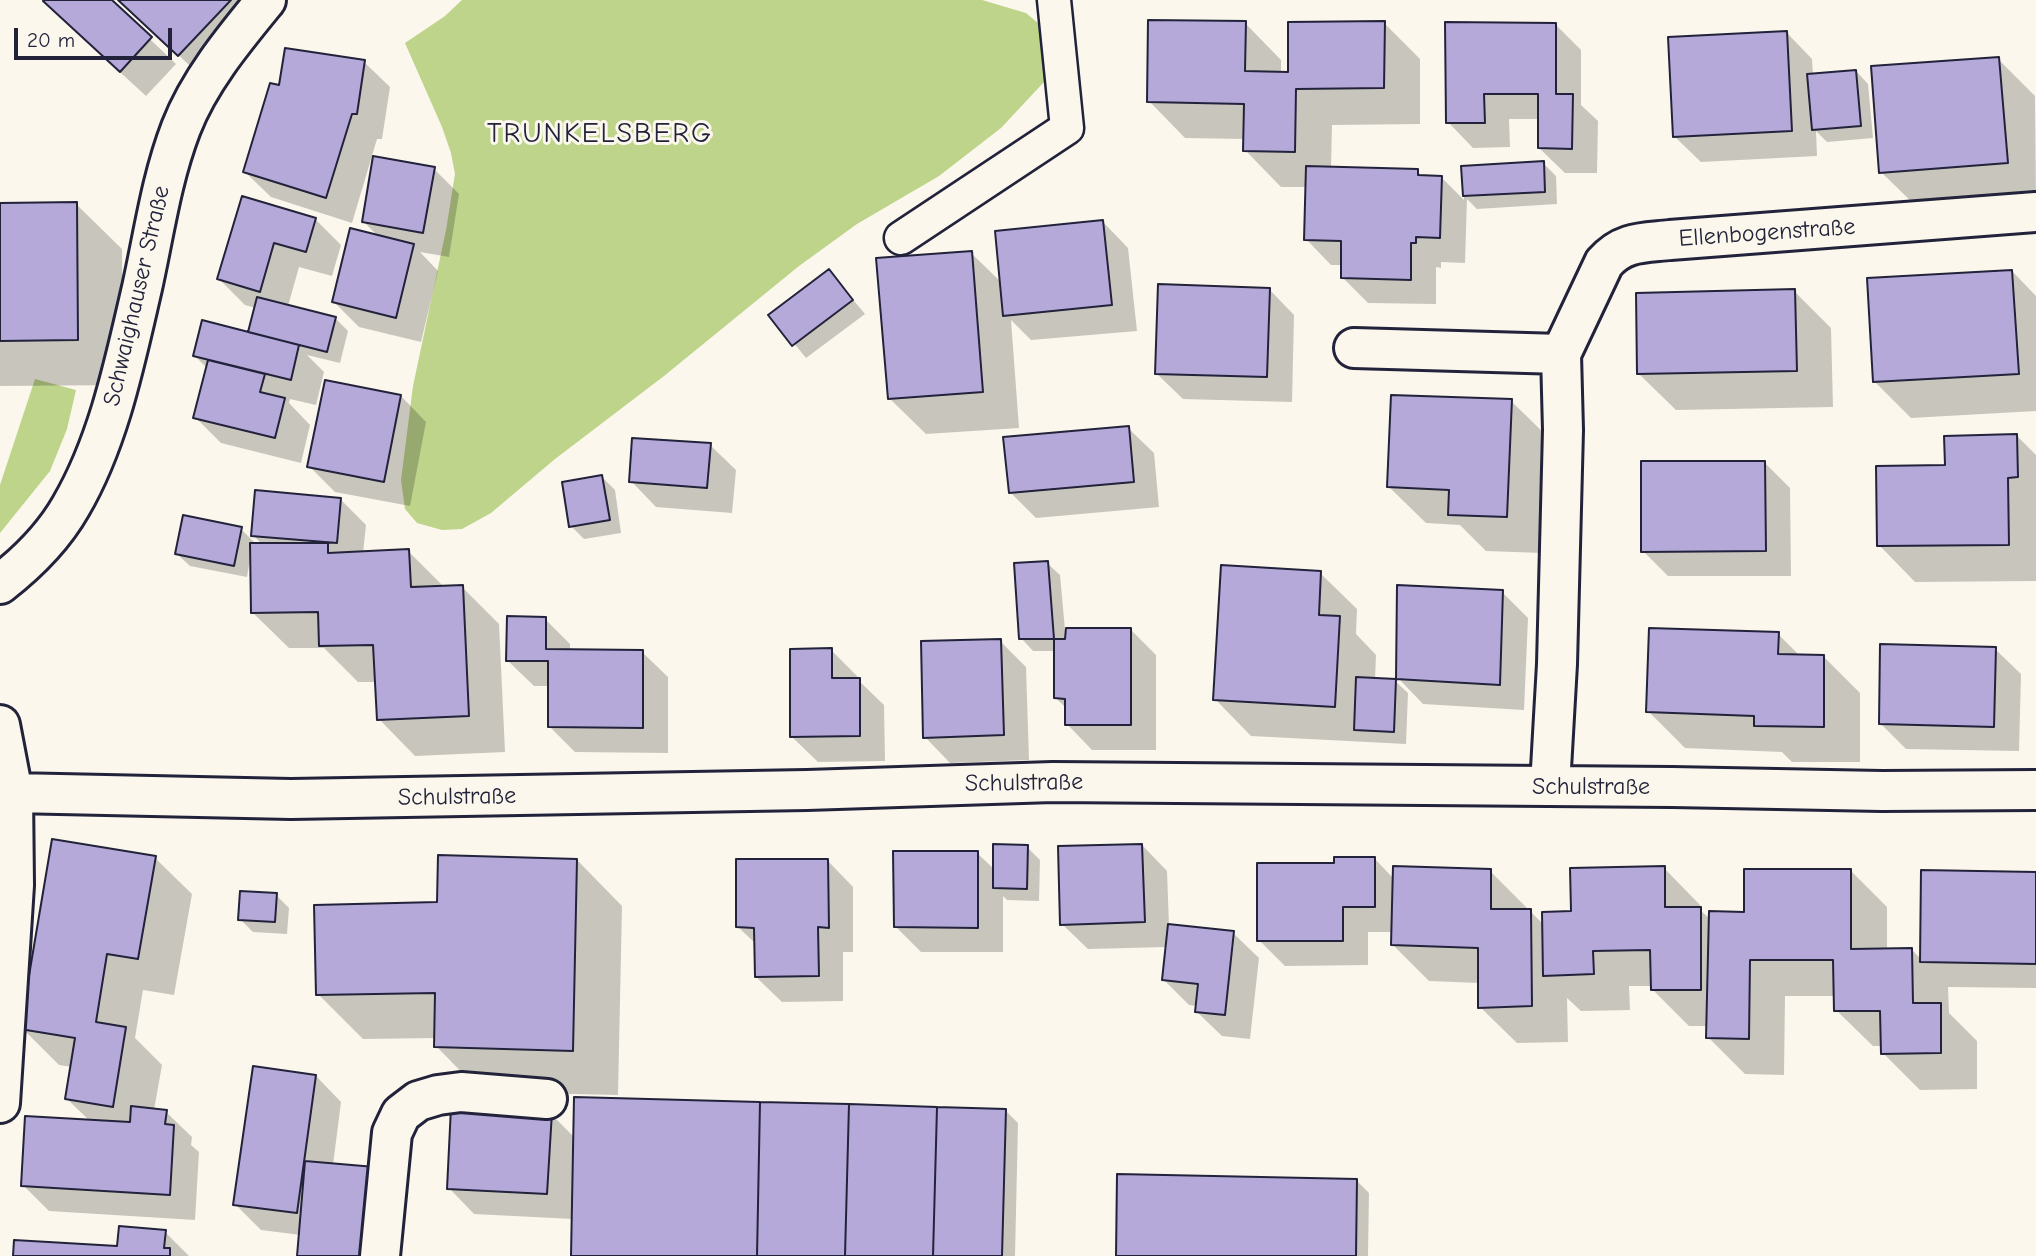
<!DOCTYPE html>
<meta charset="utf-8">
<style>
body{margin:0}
#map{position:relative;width:2036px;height:1256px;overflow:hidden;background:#fbf7ec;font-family:"Comic Neue",sans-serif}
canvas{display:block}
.scale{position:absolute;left:14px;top:28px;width:158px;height:32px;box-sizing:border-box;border:4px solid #22223b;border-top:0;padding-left:9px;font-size:21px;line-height:24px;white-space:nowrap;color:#22223b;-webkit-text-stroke:5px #fbf7ec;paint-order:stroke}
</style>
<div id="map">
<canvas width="2036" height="1256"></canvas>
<div class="scale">20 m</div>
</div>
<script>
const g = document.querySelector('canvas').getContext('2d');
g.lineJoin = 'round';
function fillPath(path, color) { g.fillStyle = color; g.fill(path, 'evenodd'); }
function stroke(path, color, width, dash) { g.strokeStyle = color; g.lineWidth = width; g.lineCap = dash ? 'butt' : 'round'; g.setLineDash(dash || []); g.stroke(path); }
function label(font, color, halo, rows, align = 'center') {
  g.font = font + ' "Comic Neue",sans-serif'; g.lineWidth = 6; g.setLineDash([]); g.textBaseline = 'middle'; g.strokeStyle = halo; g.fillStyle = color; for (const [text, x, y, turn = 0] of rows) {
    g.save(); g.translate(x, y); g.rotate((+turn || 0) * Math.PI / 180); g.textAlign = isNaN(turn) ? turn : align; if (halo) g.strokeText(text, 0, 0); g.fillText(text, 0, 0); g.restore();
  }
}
fillPath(new Path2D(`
 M462,0H982L1026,13L1045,29L1049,53L1044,82L1001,128L939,176L857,224L799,266L664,376L555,459L491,513L462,529L442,530L417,523L405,509L401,480L413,386L446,230L455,174L451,153L442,127L405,43L445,16Z
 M35,379L76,390L67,429L50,471L0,533V485Z`), '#bdd48a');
fillPath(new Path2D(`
 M47,0H109L176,64L146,96L71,27L45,1Z
 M120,0H237L259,22L205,80Z
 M1245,23L1281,60V74H1290L1384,23L1420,59V124L1332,125L1331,168L1417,171L1423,177L1442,178L1464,200L1463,167L1543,163L1556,176L1557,204L1477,209L1467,199L1465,263L1441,262V268L1436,267V304L1368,303L1343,278V265H1331L1306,239L1307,187H1281L1245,150V139L1185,138L1149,101Z
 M1555,24L1581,50V105L1598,121L1597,173H1565L1539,148L1540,119H1509L1510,147L1473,148L1448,122Z
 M1787,33L1812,59L1813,75L1856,71L1868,84L1873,138L1827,142L1816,131L1817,156L1701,162L1675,137Z
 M1998,59L2035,96L2036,199L1918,208L1881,172Z
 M364,62L390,87L382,139H377L352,223L271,197L245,172L280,87Z
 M434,169L459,194L449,257L420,252L438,271L421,342L359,327L334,302L379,237L364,222Z
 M243,198L315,219L341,245L332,276L299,267L288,306L335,318L348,331L340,363L307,355L324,372L316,405L290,399L289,403L310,425L301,463L221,443L195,417L207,368L195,356L254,335L256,308L245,305L219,279Z
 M0,204H76L122,249L123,385L0,386Z
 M1103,222L1128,248L1137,331L1031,340L1011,320L1019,428L926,434L889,398L971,253L1002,283Z
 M829,271L865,314L806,358L771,315Z
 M2012,271L2036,296V411L1911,418L1874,381Z
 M1269,289L1294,315L1292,402L1183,399L1157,374Z
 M1794,291L1831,328L1833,407L1676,410L1639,374Z
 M401,396L426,422L410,506L335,492L309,466Z
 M1511,401L1548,437L1543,553L1486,551L1460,525L1426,523L1389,487Z
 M1128,428L1154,453L1159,507L1036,518L1010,492Z
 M2016,435L2036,455V581L1915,582L1879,545L1947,467Z
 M710,445L736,470L732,513L656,507L631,481Z
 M1765,463L1790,488L1791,576H1668L1643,551Z
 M602,477L615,490L621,533L584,539L571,526Z
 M340,499L366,525L363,553L408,551L445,588L462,587L499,624L505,752L415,756L379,719L377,682H358L324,648H289L252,612L250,559L247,577L190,566L177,554L241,529L254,542L253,545H263L253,535Z
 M1047,563L1060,575L1065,630L1130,629L1156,655V750H1092L1067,724L1066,708L1056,698V651H1033L1021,638Z
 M1320,573L1357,609L1356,634L1376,655L1375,680L1395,681L1408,693L1406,744L1251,736L1215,699Z
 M1502,592L1528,618L1524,710L1423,704L1398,678Z
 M545,619L570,644V651L642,652L668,677V753L575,752L550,727V686H534L508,661Z
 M1778,634L1800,656H1823L1860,693V762H1792L1782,752L1685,748L1648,711Z
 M1000,641L1026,667L1029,760L950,763L925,737Z
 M1995,649L2021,674L2019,751L1906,749L1880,723Z
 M831,650L857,676V679L884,705L885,761L818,762L792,737Z
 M1142,845L1167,871L1169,926L1233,933L1259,958L1250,1039L1222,1036L1196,1011L1197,1006L1189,1005L1163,979L1167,947L1088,949L1062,924Z
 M1027,847L1040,860L1039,901L1007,900L1003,896V952H921L895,926L977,853L995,870Z
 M155,858L192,894L174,995L143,990L135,1038L162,1065L154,1110L166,1112L192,1137L191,1145L199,1152L195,1220L49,1211L23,1185L90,1121L67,1099L72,1067L59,1065L22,1028Z
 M1374,858L1394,879L1490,871L1527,908V911H1530L1544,925L1572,913L1664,868L1700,905V910L1710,919L1746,914L1850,870L1887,907V950H1912L1922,960L2036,873V988L1948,987L1949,1013L1977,1041V1089L1920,1090L1883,1053V1046H1873L1836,1010V996H1785L1784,1075L1745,1074L1708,1037V1026H1689L1652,989V986H1629L1630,1010L1581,1011L1567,998L1568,1042L1517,1043L1480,1007V983L1429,981L1393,945V932H1368V965L1285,966L1259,940L1336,865Z
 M577,860L622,906L618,1095L481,1092L436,1046V1038L363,1039L318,994L439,904Z
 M828,861L853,887V952H843V1001L782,1002L756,977V944L738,927Z
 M276,895L289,908L287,934L253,932L240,919Z
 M316,1076L341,1102L333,1165L299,1256L301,1235L261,1230L235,1204Z
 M1005,1110L1018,1123L1015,1256H573V1219L474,1214L449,1188L551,1114L575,1138Z
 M1356,1180L1369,1193L1368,1256H1119Z
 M165,1232L189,1256H15L119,1247Z`), '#0003');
const building = new Path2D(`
 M44,0H112L152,37L120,72L43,1Z
 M118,0H231L178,56Z
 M1148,20L1246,21L1245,71L1288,72V22L1385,21L1384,88L1296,89L1295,152L1243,151L1244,104L1147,102Z
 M1445,22L1556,23V94H1573L1572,149L1538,148V94H1484L1485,123H1446Z
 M1787,31L1792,131L1673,137L1668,37Z
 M285,48L365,60L357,114H352L326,198L243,172L270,83L279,85Z
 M1999,57L2008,163L1879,173L1871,66Z
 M1856,70L1861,126L1812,130L1807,74Z
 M373,156L435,167L423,233L362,222Z
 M1544,161L1545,192L1463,196L1461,166Z
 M1306,166L1418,169V175L1442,176L1440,238L1416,237V243H1411V280L1341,278V241L1304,240Z
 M242,196L316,218L306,252L274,243L260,292L217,279Z
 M77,202L78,340L0,341V203Z
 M1103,220L1112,305L1003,316L995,231Z
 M350,228L414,244L396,318L332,302Z
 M972,251L983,392L888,399L876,258Z
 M829,269L853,300L792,346L768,315Z
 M2012,270L2019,374L1873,382L1867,278Z
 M1158,284L1270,288L1267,377L1155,374Z
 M1795,289L1797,371L1637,374L1636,293Z
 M257,297L336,317L327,352L248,332Z
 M202,320L299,345L291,380L193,356Z
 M208,360L265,374L260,392L285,398L275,438L193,418Z
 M325,380L401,395L384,482L307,467Z
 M1391,395L1512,399L1507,517L1448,515L1449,490L1387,487Z
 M1129,426L1134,482L1009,493L1003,437Z
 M2017,434L2018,477L2008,478L2009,545L1877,546L1876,466L1945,465L1944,436Z
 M632,438L711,443L707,488L629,482Z
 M1641,461H1765L1766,551L1641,552Z
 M602,475L610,520L569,527L562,482Z
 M255,490L341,498L337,543L251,536Z
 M183,515L242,527L234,566L175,554Z
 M250,543H328V553L409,549L411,587L463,585L469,716L377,720L373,645L319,646L318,612L251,613Z
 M1048,561L1054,639H1019L1014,563Z
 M1221,565L1321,571L1319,615L1340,616L1335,707L1213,700Z
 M1397,585L1503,590L1500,685L1396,679Z
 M507,616L546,617V649L643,650V728L548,727V661H506Z
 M1066,628H1131V725H1065V699L1054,698V639H1065Z
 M1649,628L1779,632L1778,654L1824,655V727L1754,726V716L1646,712Z
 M1001,639L1004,735L923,738L921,641Z
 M1880,644L1996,647L1994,727L1879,724Z
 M832,648V678H860V736L790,737V649Z
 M1356,677L1396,679L1394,732L1354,730Z
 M52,839L156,856L138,959L107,954L96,1022L126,1027L113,1107L65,1099L75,1038L20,1029Z
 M993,844L1028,845L1027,889L993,888Z
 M1142,844L1145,922L1060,925L1058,846Z
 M893,851H978V928L894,927Z
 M438,855L577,859L573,1051L434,1047L435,993L316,995L314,905L437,902Z
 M1334,857H1375V907H1343V941H1257V863H1334Z
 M736,859H828L829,928L818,927L819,976L755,977L754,928L736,927Z
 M1393,866L1491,869V909H1531L1532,1006L1478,1008V948L1391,945Z
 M1665,866V907H1701V990H1651L1650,950L1593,951L1594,974L1543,976L1542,912L1571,911L1570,868Z
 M1744,869H1851V949L1912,948L1913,1003H1941V1053L1881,1054L1880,1011H1834L1833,960H1750L1749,1039L1706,1038L1709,911L1744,912Z
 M1921,870L2036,872V964L1920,962Z
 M240,891L277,893L275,922L238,920Z
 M1168,924L1234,931L1225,1015L1195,1012L1198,984L1162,980Z
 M253,1066L316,1075L297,1213L233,1205Z
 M574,1097L760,1102L757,1256H571Z
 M760,1102L849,1104L845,1256H757Z
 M849,1104L937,1107L933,1256H845Z
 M131,1106L167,1110L165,1124L174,1125L170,1195L21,1186L25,1116L130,1122Z
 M451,1107L552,1112L547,1194L447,1189Z
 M937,1107L1006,1109L1002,1256H933Z
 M305,1161L375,1167L367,1256H297Z
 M1117,1174L1357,1179L1356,1256H1116Z
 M119,1226L166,1230L164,1248H170V1256H13L14,1240L117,1246Z`);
fillPath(building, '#b5a9d9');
stroke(building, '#22223b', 2);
const lane = new Path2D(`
 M901,238L1067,128L1054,0`);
const street = new Path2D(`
 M1354,348L1561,354
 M0,725L13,793L14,885L0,1103
 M1550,786L1557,664L1563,430L1561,354L1604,263C1623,241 1643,243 1670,240L2036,212
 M13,793L291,799L807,790L1053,782L1672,787L1882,791L2036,790
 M380,1256L392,1133L401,1114L418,1101L438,1095L461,1092L547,1099`);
const secondary = new Path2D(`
 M0,584C27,563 54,536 71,506C109,441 125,361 142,288C154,234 161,180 181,128C199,81 234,39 266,0`);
stroke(lane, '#22223b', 37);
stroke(street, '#22223b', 44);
stroke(secondary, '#22223b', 44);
stroke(lane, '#fbf7ec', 32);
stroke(street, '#fbf7ec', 38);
stroke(secondary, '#fbf7ec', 38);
label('24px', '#22223b', '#fbf7ec', [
 ["Ellenbogenstraße",1767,233,-4],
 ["Schwaighauser Straße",137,296,-77],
 ["Schulstraße",1024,783,-1],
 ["Schulstraße",1591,787],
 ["Schulstraße",457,797,-1]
]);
g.letterSpacing = '2px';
label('28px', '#22223b', '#fbf7ec', [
 ["TRUNKELSBERG",600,134]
]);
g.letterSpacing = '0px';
</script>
